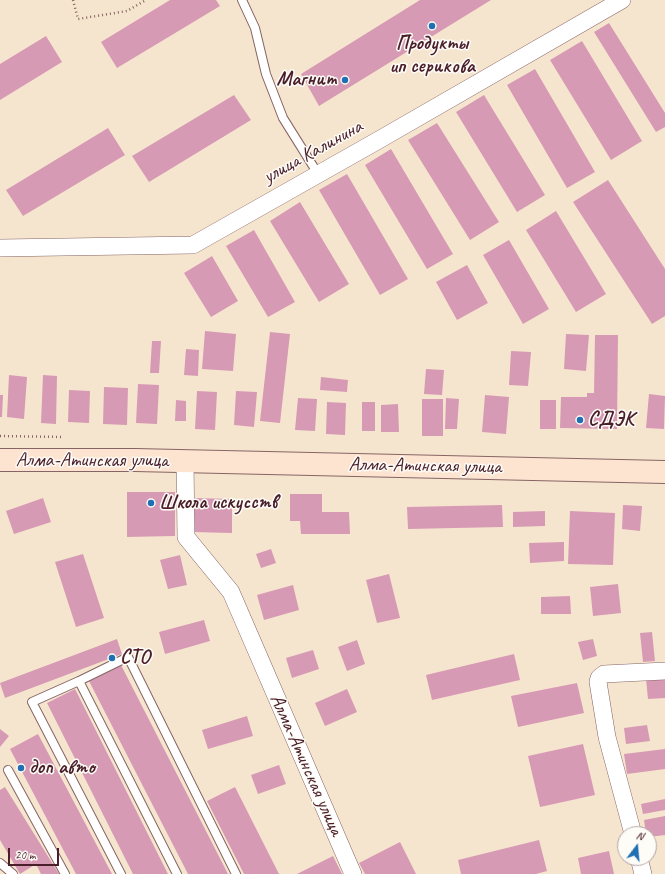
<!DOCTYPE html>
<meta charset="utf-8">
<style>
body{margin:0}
#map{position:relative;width:665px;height:874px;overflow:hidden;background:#f6e5ce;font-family:Caveat,sans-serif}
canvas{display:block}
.north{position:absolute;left:617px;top:826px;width:40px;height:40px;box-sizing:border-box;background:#fdfcf7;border:1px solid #b5a4a5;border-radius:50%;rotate:16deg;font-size:11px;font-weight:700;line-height:16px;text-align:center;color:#4a1f2b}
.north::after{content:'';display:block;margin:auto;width:14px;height:18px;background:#1f6fb2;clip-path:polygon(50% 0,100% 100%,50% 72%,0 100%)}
.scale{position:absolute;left:8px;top:848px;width:51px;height:18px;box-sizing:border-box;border:2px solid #4a1f2b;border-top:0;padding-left:5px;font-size:12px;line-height:14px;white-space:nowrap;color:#4a1f2b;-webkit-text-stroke:3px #fdfcf7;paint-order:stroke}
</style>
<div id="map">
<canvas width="665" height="874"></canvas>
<div class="north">N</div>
<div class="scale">20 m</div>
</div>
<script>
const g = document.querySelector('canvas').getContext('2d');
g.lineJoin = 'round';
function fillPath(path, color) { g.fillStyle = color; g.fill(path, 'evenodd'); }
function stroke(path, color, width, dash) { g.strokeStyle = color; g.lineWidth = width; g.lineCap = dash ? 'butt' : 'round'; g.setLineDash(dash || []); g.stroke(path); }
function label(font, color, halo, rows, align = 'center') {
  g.font = font + ' Caveat,sans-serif'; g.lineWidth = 3; g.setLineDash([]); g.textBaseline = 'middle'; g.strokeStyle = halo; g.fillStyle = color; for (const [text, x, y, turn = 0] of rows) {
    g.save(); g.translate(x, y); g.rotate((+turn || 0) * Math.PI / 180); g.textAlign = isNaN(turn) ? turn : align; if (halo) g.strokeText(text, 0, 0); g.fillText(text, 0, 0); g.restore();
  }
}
fillPath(new Path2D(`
 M170,0H216L220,6L117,68L101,42Z
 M420,0H491L319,106L301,74Z
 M609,23L665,113V127L656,132L594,32Z
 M46,36L62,62L0,100V64Z
 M582,41L642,141L611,160L550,60Z
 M535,69L595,172L567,188L507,85Z
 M234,95L251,120L149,182L132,156Z
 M484,95L545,195L517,212L456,112Z
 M437,123L499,222L470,240L408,140Z
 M108,128L125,155L23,216L6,190Z
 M391,149L453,254L427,269L365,165Z
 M347,174L408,279L380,295L319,190Z
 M608,180L665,269V316L652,324L573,202Z
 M300,202L349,284L319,302L270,221Z
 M556,211L606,294L576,312L526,230Z
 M254,230L295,302L268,317L226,246Z
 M509,240L549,309L523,324L483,255Z
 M212,256L238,301L211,317L184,273Z
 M467,265L488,303L457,320L436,282Z
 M205,331L236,334L233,371L202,369Z
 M270,332L290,334L280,423L260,421Z
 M566,334L589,335L586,371L564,369Z
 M595,335H618L617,429L560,428L561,397H587V393H594Z
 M152,341H161L159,373H150Z
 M186,349L199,350L198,376L184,375Z
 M511,351L531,352L528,386L509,385Z
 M426,369L444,370L442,395L424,394Z
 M9,375L27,377L24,419L7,417Z
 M43,375L57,376L56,424L41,423Z
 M321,377L348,380L347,392L320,390Z
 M138,384L159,385L157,424L136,423Z
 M104,387L128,388L127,425L103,424Z
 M69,390L90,391L89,423L68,422Z
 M197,391L217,392L215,430L195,429Z
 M236,391L257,392L254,427L234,425Z
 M649,394L665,396L664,429L646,428Z
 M0,395H3L2,417H0Z
 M485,395L509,397L506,434L482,432Z
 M298,398L317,399L315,431L295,430Z
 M446,398L459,399L457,429H445Z
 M422,399H443V436H422Z
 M176,400L186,401V421H175Z
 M540,400H556V429H540Z
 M327,402L346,403L345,435L326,434Z
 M362,402H375V431H362Z
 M398,404L399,432H381V405Z
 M127,492H175V536L127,537Z
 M290,494H322V512H349L350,534H301L300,521H290Z
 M43,498L51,522L14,534L6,511Z
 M193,498L232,499V533L192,532Z
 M502,505L503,527L408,529L407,507Z
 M623,505L642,506L640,531L622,529Z
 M545,511V526L513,527V512Z
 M570,511L615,513L613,565L568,564Z
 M564,542V561L530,563L529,543Z
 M271,549L276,563L261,568L256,554Z
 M83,554L104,618L76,627L55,562Z
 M180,555L187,585L168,589L160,560Z
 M389,574L400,618L377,623L366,580Z
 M618,584L621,613L593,616L590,587Z
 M293,585L299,610L264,620L257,595Z
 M570,596L571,614H541V597Z
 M204,620L210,641L165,654L159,632Z
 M652,632L655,661L643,662L640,633Z
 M117,639L122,654L5,698L0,683Z
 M593,639L597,656L583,660L578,642Z
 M357,640L365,664L347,671L338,647Z
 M313,650L319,669L292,678L286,658Z
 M514,654L520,680L432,700L426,675Z
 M121,665L228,874H188L89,681Z
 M665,678V698L648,699L646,679Z
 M577,683L584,713L518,727L511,696Z
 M75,689L168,874H133L47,703Z
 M347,689L357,712L325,726L315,703Z
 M247,716L253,736L208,749L202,730Z
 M647,725L650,741L626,744L624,728Z
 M0,729L9,736L0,747Z
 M38,734L112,874H76L10,749Z
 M583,744L595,795L540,807L528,756Z
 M665,749V769L627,774L624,754Z
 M279,765L286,784L258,794L251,775Z
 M5,787L59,874H41L36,864L20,874L0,840V790Z
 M235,787L279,874H244L207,801Z
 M665,799V810L643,814L641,804Z
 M665,816V835L649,837V834H646L644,820Z
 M539,840L547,871L536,874H461L458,860Z
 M400,842L416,874H365L359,863Z
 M609,851L614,874H581L578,858Z
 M333,856L342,874H297Z`), '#d79ab4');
const service = new Path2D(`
 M242,0L255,28L266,74L283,118L318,174
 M79,681L177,874
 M8,770L65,874
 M0,863L13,874
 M121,874L32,702L79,681L128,657L236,874`);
const minor = new Path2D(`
 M0,248L193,245L377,141L622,0
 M185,461L186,537L231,592L353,874
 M633,834L607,737L598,682L599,678L604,674L665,671
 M639,858L643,874`);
const secondary = new Path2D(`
 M0,460H135L665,472`);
stroke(service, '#866464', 10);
stroke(minor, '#866464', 18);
stroke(secondary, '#866464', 24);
stroke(new Path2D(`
 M73,0L78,19L127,11L146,0
 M0,436L64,437`), '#866464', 2.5, [1, 3]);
stroke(service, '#fff', 8);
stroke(minor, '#fff', 17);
stroke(secondary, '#fde4d1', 22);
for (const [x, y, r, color] of [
 [432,26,4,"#1f6fb2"],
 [345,80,4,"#1f6fb2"],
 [580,420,4,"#1f6fb2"],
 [151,503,4,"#1f6fb2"],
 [112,658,4,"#1f6fb2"],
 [21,768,4,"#1f6fb2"]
]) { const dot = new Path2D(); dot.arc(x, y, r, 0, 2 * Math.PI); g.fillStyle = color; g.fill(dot); stroke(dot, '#fdfcf7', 1.5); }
label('bold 20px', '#4a1f2b', '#fdfcf7', [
 ["Продукты",432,44,"center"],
 ["ип серикова",432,67,"center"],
 ["Магнит",337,80,"right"],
 ["СДЭК",588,420],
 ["Школа искусств",159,503],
 ["СТО",120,658],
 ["доп авто",29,768]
], 'left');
label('20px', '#4a1f2b', '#fdfcf7', [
 ["улица Калинина",313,152,-29],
 ["Алма-Атинская улица",92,461],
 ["Алма-Атинская улица",425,466,1],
 ["Алма-Атинская улица",306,765,66]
]);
</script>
